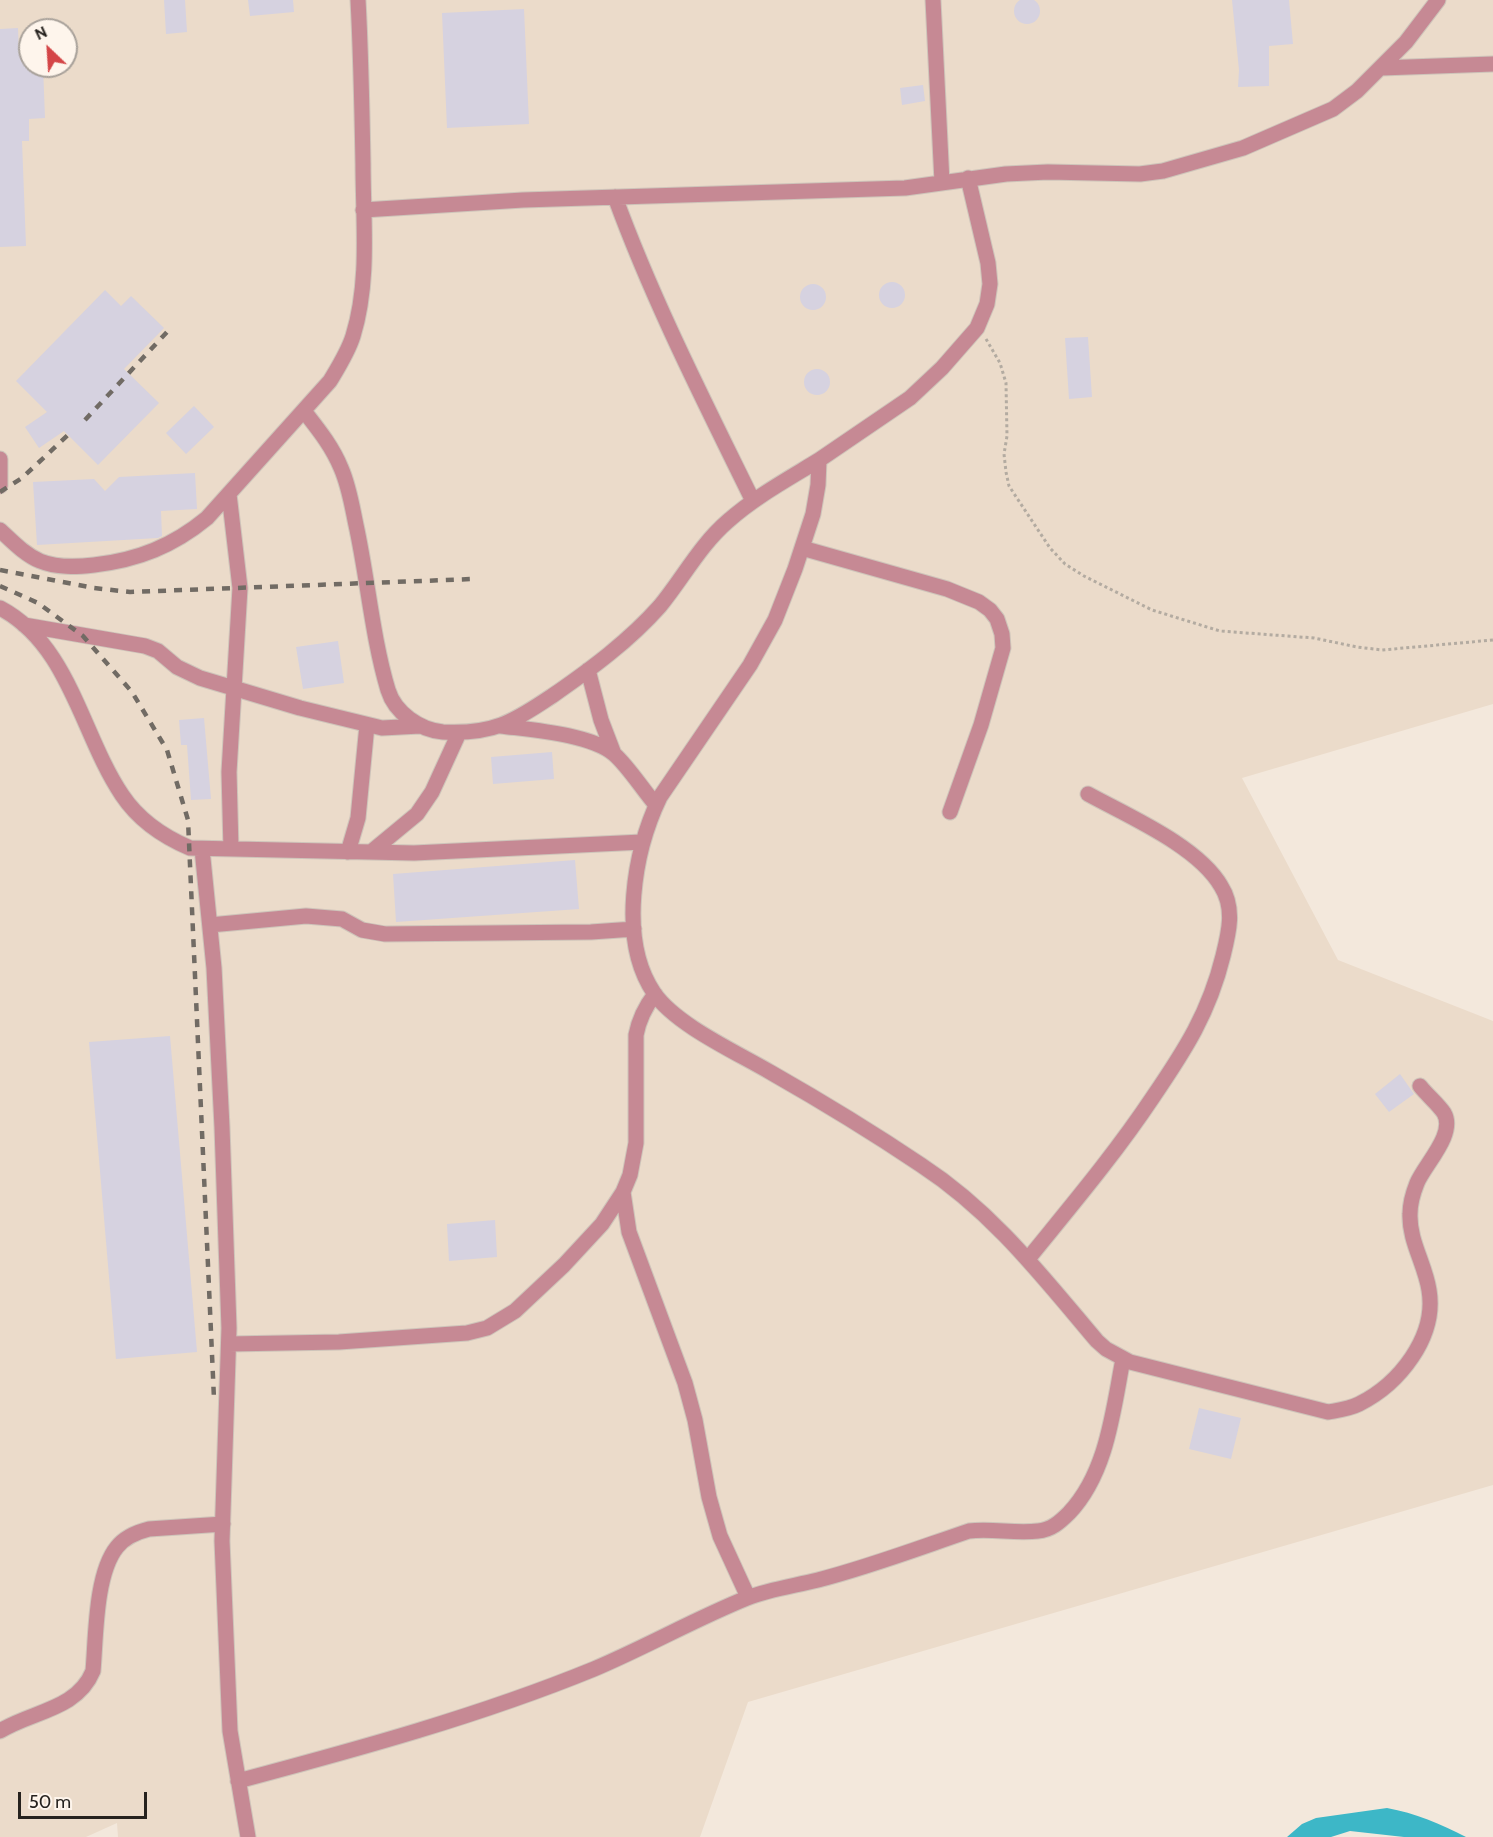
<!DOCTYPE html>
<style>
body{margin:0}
#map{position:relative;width:1493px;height:1837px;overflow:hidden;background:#f3e8dc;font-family:Cabin,sans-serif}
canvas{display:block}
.north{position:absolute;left:18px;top:18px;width:60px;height:60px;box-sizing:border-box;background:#fef5ec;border:2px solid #a8a19a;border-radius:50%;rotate:335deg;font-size:16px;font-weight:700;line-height:24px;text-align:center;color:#26221e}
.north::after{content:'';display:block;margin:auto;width:21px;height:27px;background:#d44547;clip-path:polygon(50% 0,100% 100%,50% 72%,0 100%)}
.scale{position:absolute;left:18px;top:1792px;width:129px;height:27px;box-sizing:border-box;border:3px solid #26221e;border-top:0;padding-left:8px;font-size:18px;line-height:21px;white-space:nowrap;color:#26221e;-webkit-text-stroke:4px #fef5ec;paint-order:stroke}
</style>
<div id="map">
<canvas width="1493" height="1837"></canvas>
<div class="north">N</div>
<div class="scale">50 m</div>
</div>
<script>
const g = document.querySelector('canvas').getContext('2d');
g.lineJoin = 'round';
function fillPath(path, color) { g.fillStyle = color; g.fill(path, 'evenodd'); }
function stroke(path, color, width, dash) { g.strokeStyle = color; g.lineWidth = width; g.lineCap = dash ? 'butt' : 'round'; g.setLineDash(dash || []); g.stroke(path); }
fillPath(new Path2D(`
 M0,0H1493V704L1242,778L1338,960L1493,1021V1485L748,1702L700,1837H118L117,1823L86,1837H0ZM30,30H66V66H30Z`), '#ebdbca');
fillPath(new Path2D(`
 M1387,1808C1415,1813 1441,1824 1466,1837H1404L1350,1831L1331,1837H1287L1302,1824L1316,1818Z`), '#3db7c7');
fillPath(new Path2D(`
 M1014 11a13 13 0 1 1 26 0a13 13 0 1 1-26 0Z
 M164,0H185L187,32L166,34Z
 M248,0H293L294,12L250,16Z
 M1232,0H1289L1293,44L1269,46V86L1238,87L1239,70Z
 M524,9L529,124L447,128L442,13Z
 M18,28L19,54H30V66H43L45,118L29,119V141H22L26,246L0,247V29Z
 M923,85L925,101L902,105L900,88Z
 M879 295a13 13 0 1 1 26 0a13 13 0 1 1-26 0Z
 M800 297a13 13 0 1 1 26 0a13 13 0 1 1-26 0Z
 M105,290L121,306L131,296L164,328L124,369L159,403L98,465L64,431L39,448L25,427L47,412L16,381Z
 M1088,337L1092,397L1069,399L1065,338Z
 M804 382a13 13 0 1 1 26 0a13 13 0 1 1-26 0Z
 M194,406L214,427L186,454L166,433Z
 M195,473L197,509L161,511L162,536L158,538L37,545L33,482L94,479L105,491L119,477Z
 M338,641L344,683L303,689L296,647Z
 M204,718L211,799L191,800L187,745H181L179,720Z
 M552,752L554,779L493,784L491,757Z
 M575,860L579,909L396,922L393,874Z
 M170,1036L197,1352L116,1359L89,1042Z
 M1400,1074L1414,1094L1389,1112L1375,1094Z
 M495,1220L497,1257L449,1261L447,1224Z
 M1199,1408L1241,1418L1231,1459L1189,1449Z`), '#d6d2e0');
const minor = new Path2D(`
 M933,0L942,182
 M1381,68L1493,64
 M968,178L988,263L990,284L987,304L977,328L942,368L910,398L819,460L818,485L813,514L795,569L775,620L750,665L660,797C634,851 618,940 654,993C676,1025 736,1052 770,1072C821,1101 872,1132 921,1165C993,1212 1042,1276 1097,1341L1106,1349L1130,1362L1328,1412C1339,1410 1349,1409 1359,1404C1399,1384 1437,1337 1429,1290C1425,1264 1409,1241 1410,1214C1410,1204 1413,1193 1417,1183C1425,1164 1456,1134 1444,1113C1438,1104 1427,1095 1420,1086
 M615,197C653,301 704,401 753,501
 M363,210L523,200L905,188L1006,174L1048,172L1140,174L1163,171L1243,148L1333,109L1357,91L1406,42L1438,0
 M304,411C318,429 332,446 341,468C349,486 352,506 356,525C368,580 372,636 388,690C395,713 420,730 443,732C462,733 482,732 501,725C520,718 535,707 552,696C591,669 629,641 660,606C683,578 700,545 728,521C755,497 788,479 819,460
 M0,459V486
 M229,494L240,588L229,772L231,849
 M0,530C12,541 24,554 40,561C57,568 76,567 94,565C138,560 173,546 207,518L330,381C339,366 348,352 353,336C370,281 363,220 363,164C362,109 361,54 358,0
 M802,548L947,589L979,602L990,610L997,619L1002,634L1003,648L981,725L950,812
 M0,608C70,645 81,734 122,795C138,819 164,837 190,848L414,853L642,842
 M24,625L145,646L158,651L177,667L200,678L300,708L382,728L420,726
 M588,670L601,720L614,754
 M501,726C532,730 590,734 614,754C628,766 643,790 656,805
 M202,849L214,968L222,1127L229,1328L222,1541L230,1731L248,1837
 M348,852L358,818L367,725
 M371,852L417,814L432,792L459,733
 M210,925L306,916L342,919L362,930L385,934L591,932L634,929
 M655,994C645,1007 639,1019 636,1035V1143L630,1175L623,1192L629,1232L685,1383L695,1420L709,1497L720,1536L748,1597
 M1028,1259C1071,1206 1115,1154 1153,1097C1185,1050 1209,1013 1223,956C1229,932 1235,908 1221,886C1198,846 1128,816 1088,794
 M229,1344L339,1342L467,1333L487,1328L515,1311L564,1265L602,1224L623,1192
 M0,1731C32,1711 77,1710 93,1671C96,1638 95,1574 117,1547C125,1537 137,1532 149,1529L223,1524
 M238,1781C358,1749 479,1716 594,1669C646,1647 695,1619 747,1598C770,1589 794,1586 818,1580C869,1567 919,1548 969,1531C992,1528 1015,1534 1038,1531C1051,1530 1060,1522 1069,1513C1107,1473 1113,1411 1123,1359`);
stroke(minor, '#cec4ba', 17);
stroke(new Path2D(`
 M986,339L1000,363L1006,383L1007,436L1004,454L1006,472L1009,486L1050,548L1065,564L1084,576L1152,610L1220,631L1314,638L1357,647L1382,650L1493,640`), '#b3aba1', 3, [3, 3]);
stroke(minor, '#c68994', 15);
stroke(new Path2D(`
 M85,420L167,332
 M0,492L22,478L69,434
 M0,570L94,588L130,592L473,579
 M0,586L38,603L83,636L132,692L167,750L188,820L214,1399`), '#716b64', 4.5, [8, 8]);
</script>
